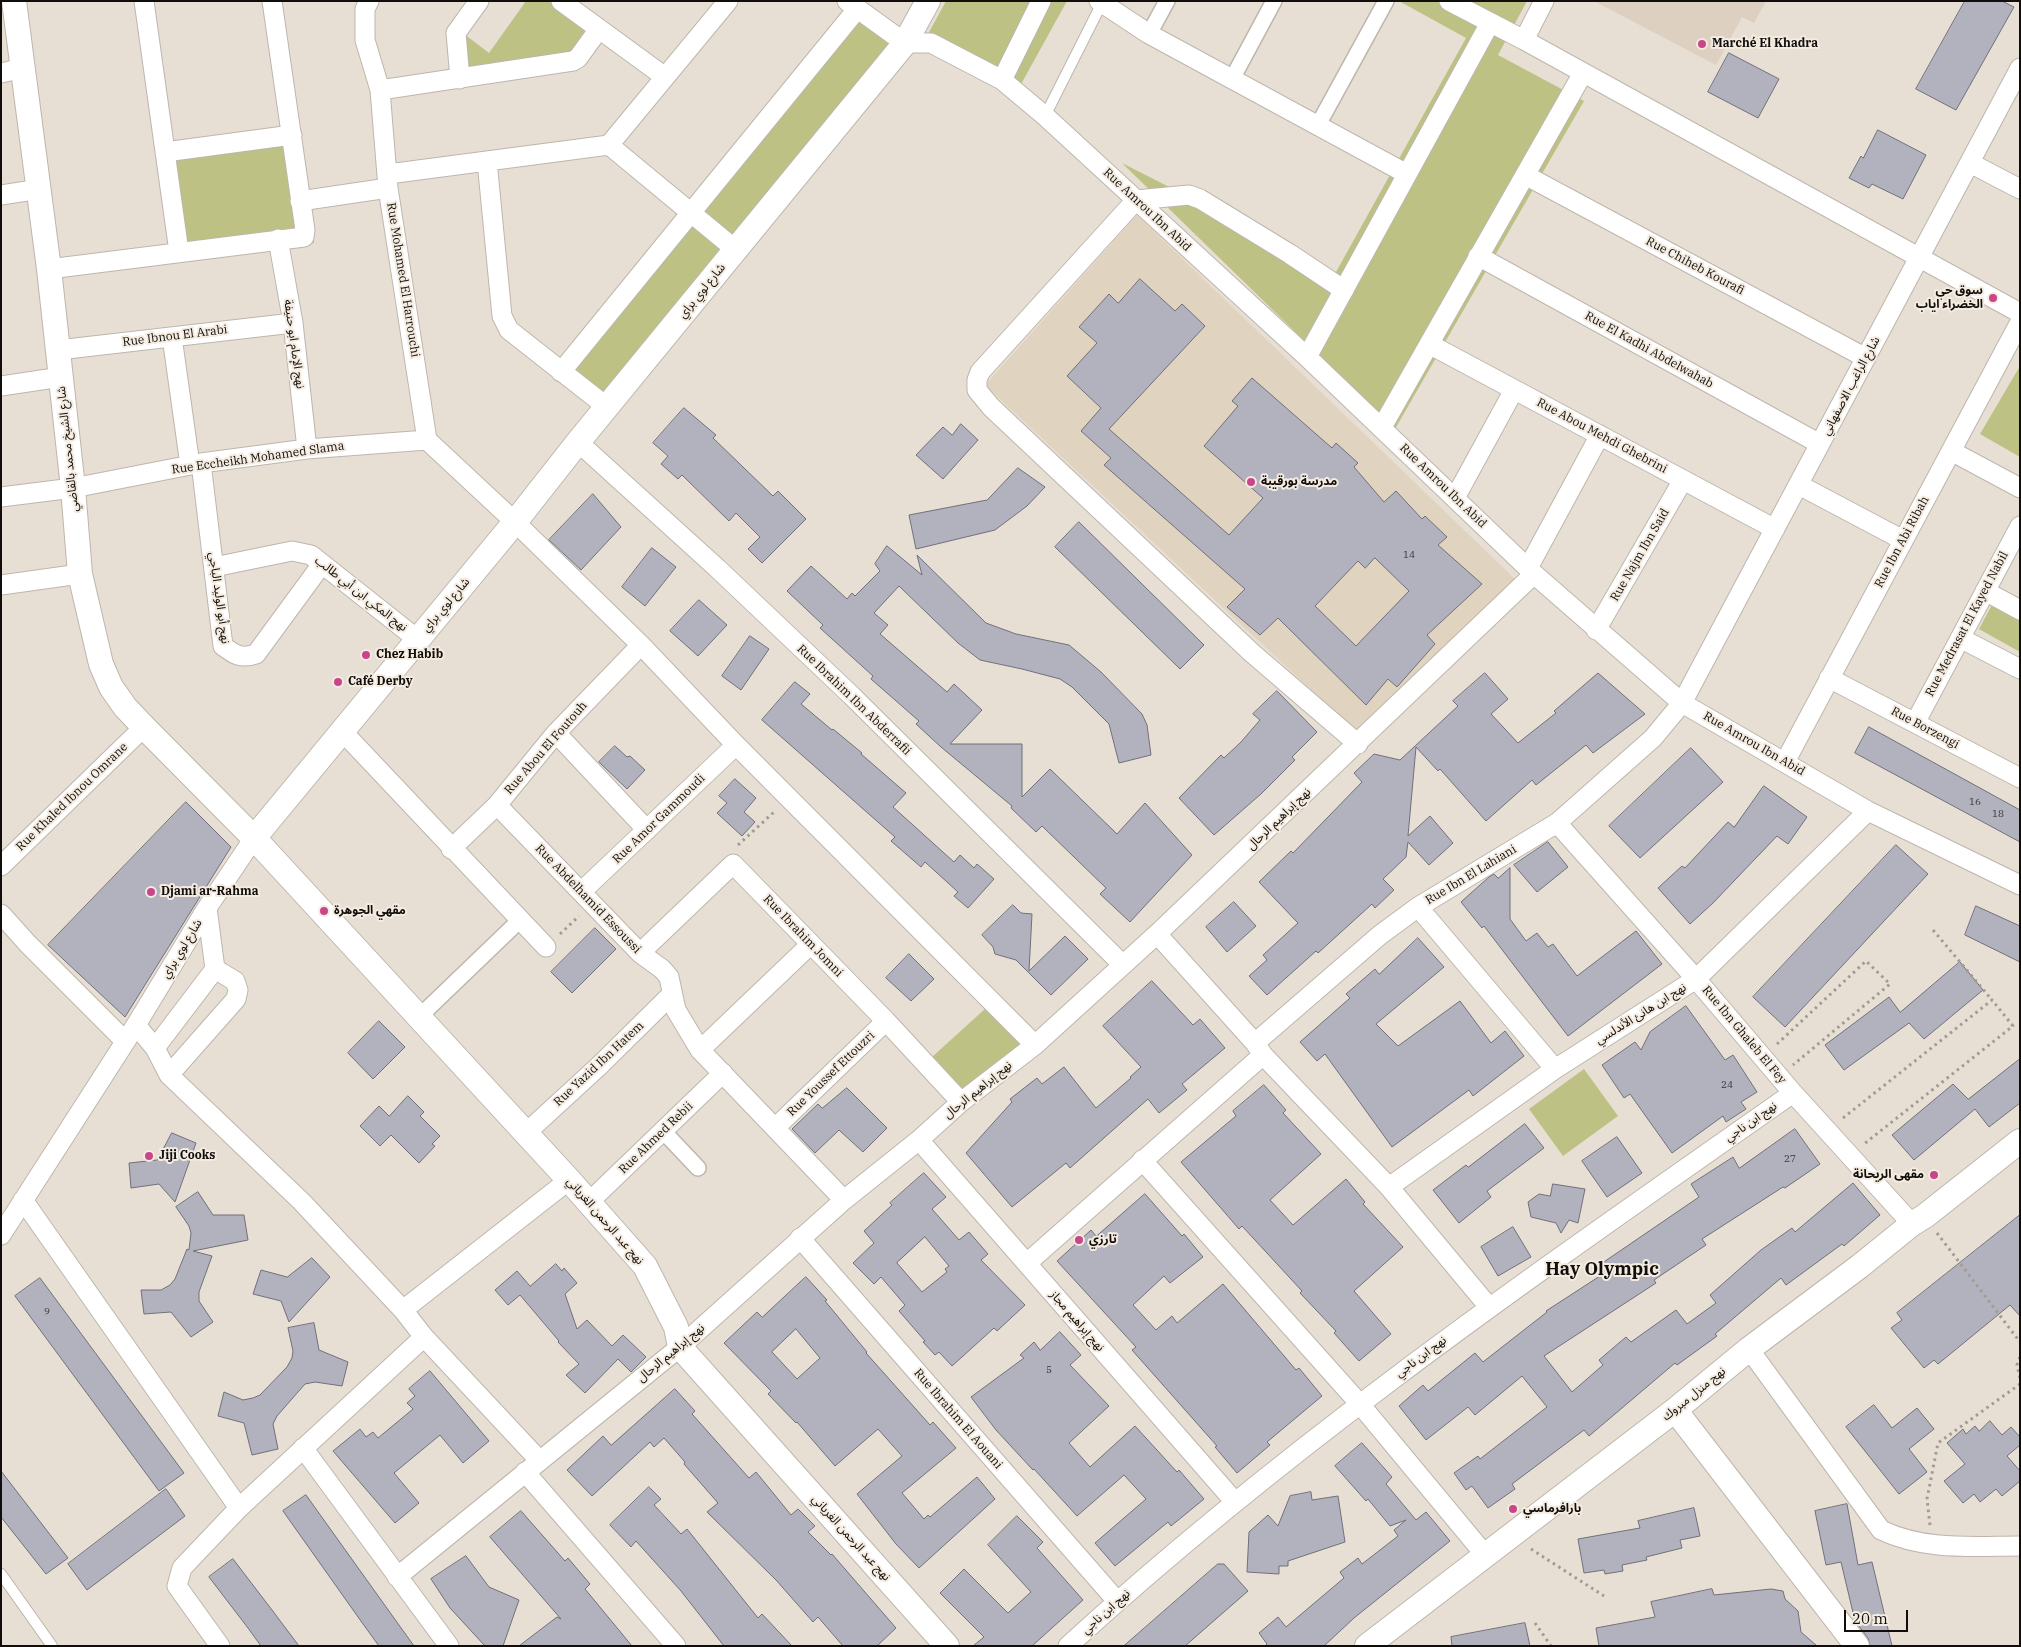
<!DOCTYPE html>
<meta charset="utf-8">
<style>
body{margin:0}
#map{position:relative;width:2021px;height:1647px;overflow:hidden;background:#e7ded4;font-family:"IBM Plex Serif",serif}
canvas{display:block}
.frame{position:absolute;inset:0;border:2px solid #100d0a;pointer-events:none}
.scale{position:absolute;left:1844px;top:1610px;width:64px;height:22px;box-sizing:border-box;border:2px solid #100d0a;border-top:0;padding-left:6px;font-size:15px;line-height:18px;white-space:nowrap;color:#100d0a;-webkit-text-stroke:4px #f4ebe1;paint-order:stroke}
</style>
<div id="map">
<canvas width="2021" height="1647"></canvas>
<div class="frame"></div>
<div class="scale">20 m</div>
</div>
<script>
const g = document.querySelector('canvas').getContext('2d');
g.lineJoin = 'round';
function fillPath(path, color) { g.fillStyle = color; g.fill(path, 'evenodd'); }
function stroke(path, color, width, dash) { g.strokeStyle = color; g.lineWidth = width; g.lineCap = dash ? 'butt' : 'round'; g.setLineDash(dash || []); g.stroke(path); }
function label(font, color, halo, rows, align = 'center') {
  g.font = font + ' "IBM Plex Serif","Noto Sans Arabic",serif'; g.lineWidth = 4; g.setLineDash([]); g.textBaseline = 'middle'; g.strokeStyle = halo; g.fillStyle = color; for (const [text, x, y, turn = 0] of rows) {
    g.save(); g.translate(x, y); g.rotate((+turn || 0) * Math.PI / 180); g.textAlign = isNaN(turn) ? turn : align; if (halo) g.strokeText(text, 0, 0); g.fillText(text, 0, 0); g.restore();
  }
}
fillPath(new Path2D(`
 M1594,1H1766L1754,23L1742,17L1716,65Z`), '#ded0c0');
fillPath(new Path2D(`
 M1137,215L1515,579L1355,731L985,385Z`), '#e0d4c0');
fillPath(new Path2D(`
 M526,1H574L609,25L578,68L456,87L451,24L489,53Z
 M946,1H1067L1020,86L927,36Z
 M1399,1H1527L1498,55L1584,101L1395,429L1122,163L1336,272L1466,38Z
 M861,17L899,48L609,402L571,371Z
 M298,126L314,243L172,262L156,145Z
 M2020,366V457L1980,434Z
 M1993,603L2020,618V652L1979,629Z
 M986,1008L1020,1044L967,1094L932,1057Z
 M1584,1069L1618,1116L1563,1156L1529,1109Z`), '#bdc284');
const building = new Path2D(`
 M1965,1H2002L2014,7L1956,110L1916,89Z
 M1729,53L1779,79L1758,118L1708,92Z
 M1878,130L1926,155L1903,199L1872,184L1869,188L1849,178L1861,156L1863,158Z
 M1140,279L1175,311L1182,304L1205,326L1109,429L1229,535L1263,498L1204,446L1238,406L1232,401L1252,378L1332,448L1336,443L1358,463L1354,467L1384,502L1396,491L1422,519L1425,516L1447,537L1438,545L1482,584L1427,635L1435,644L1397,687L1388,679L1366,705L1278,618L1260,635L1227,607L1245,589L1104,465L1111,458L1081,431L1101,408L1067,376L1097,343L1079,327L1109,294L1118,303ZM1375,558L1409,591L1356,646L1315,606L1358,561L1365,568Z
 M684,408L716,435L713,438L773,496L778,491L806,519L762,563L748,549L760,537L736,513L729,521L682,475L678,479L661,464L668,456L653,443Z
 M961,424L978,440L943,479L916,455L943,427L952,435Z
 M1018,468L1045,487L1027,506L995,530L916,549L909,515L987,500Z
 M593,494L621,527L581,570L549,540Z
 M1079,522L1204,645L1180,669L1055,547Z
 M887,546L922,575L917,555L986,623L1016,634L1069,645L1101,672L1142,714L1147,725L1151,755L1119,763L1109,724L1072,687L1060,679L1022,669L980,660L958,643L899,586L874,613L888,625L880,634L947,692L954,684L982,710L950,744H1022V797L1050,769L1117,834L1145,803L1192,855L1130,922L1100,894L1106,888L1042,826L1036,832L1011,808L1012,806L941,747L916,724L919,721L871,679L873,676L820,628L823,625L787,591L811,566L847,599L852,593L855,596L880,571L875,564Z
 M652,548L676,567L645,606L622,587Z
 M699,600L727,625L698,656L670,631Z
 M750,636L769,649L741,690L722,676Z
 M1485,673L1508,699L1491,714L1518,743L1556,713L1554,711L1598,673L1645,714L1593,753L1586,745L1536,785L1532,780L1486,821L1440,769L1438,771L1416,747L1408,836L1430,816L1453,843L1429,865L1408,842L1406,857L1383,879L1394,890L1375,908L1372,904L1318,953L1316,951L1267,995L1249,976L1267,960L1263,955L1298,923L1259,882L1291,851L1293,853L1362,782L1354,773L1374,754L1400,760L1458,706L1453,701Z
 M795,682L810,694L801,704L832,730L833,729L862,753L861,754L906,793L893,807L954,862L960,855L974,868L977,864L994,879L968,908L954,896L958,892L925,862L921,867L891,841L895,837L762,720Z
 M1277,691L1317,732L1292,757L1295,760L1262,793L1214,835L1179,798L1221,755L1224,758L1241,742L1260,720L1253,714Z
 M1869,727L2020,810V842L1855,753Z
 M615,746L627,757L630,756L645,770L627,789L599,762Z
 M1691,748L1723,782L1640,858L1609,826Z
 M735,779L756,798L744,812L755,822L742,836L717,813L727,803L719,796Z
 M1764,786L1807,817L1788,844L1777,836L1713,903L1690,924L1658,888L1682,866L1685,868L1728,822L1734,827Z
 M186,802L231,847L125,1017L48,945Z
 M1548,842L1568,867L1537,892L1514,865Z
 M1896,845L1928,874L1785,1027L1753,997Z
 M1510,868V919L1526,941L1537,933L1548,947L1553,944L1577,976L1636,931L1662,964L1568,1036L1484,926L1482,928L1461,902L1489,877L1494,874L1498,878Z
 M1234,902L1256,926L1227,952L1206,927Z
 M1013,905L1021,913L1032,914L1029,971L1065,936L1088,959L1051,995L1016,960L995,954L993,947L982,935Z
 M1976,906L2020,926V962L1965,935Z
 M595,928L616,949L572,993L551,972Z
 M1418,938L1444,967L1376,1024L1398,1046L1460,1001L1491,1043L1505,1031L1524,1056L1473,1096L1469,1090L1392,1147L1325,1054L1317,1061L1300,1042L1350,998L1346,994L1375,969L1379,974Z
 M909,954L934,979L911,1001L886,978Z
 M1960,962L1983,990L1924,1039L1909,1023L1844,1070L1825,1045L1889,997L1900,1012Z
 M1152,981L1193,1025L1200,1019L1225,1048L1182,1084L1187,1090L1159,1113L1148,1099L1070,1168L1066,1163L1012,1207L966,1153L1012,1102L1010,1099L1037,1078L1042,1084L1064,1067L1096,1108L1131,1078L1130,1077L1141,1067L1103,1026Z
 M1686,1006L1725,1060L1733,1055L1757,1092L1741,1102L1746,1109L1726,1122L1723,1116L1672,1153L1630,1094L1624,1098L1602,1065L1635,1042L1641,1050L1650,1032Z
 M379,1021L405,1047L373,1079L348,1053Z
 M2020,1059V1103L1989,1127L1975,1109L1914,1160L1892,1135L1953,1084L1968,1099Z
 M1264,1085L1286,1110L1283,1113L1321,1154L1270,1200L1293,1225L1346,1179L1365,1202L1363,1204L1403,1247L1354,1291L1391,1334L1359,1361L1334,1333L1336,1331L1300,1293L1302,1291L1242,1226L1239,1229L1181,1162L1236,1116L1233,1111Z
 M847,1088L887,1128L863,1152L839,1130L815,1153L792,1129L818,1104L822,1108Z
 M408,1096L424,1112L420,1116L440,1136L432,1144L435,1146L419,1163L391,1135L380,1146L360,1126L379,1106L389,1116Z
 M1525,1124L1544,1148L1487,1191L1491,1197L1459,1223L1433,1190L1466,1165L1468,1167Z
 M1795,1129L1820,1164L1785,1188L1783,1187L1702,1239L1706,1245L1654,1280L1656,1283L1544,1356L1572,1392L1603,1365L1599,1360L1626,1337L1631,1342L1676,1310L1687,1324L1716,1303L1710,1295L1761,1250L1792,1228L1795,1232L1853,1183L1880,1215L1844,1246L1842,1244L1786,1285L1781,1278L1715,1334L1717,1336L1677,1365L1675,1363L1589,1436L1584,1430L1512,1484L1515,1489L1488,1508L1472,1486L1466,1490L1454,1473L1478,1456L1480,1459L1547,1407L1522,1376L1475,1415L1468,1407L1426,1440L1399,1406L1423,1385L1428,1391L1475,1353L1483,1362L1547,1312L1546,1311L1600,1276L1595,1268L1699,1197L1691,1184L1733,1157L1739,1168Z
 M172,1133L196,1143L175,1202L159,1184L131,1188L129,1163L157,1160Z
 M1617,1137L1642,1173L1607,1197L1582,1161Z
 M924,1173L946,1197L932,1209L959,1240L969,1232L988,1254L981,1260L1025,1305L997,1331L994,1328L952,1366L939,1352L935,1355L923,1342L925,1341L899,1311L905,1305L881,1277L874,1284L853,1263L874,1243L864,1231L892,1205L890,1203ZM925,1237L949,1266L945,1269L947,1272L922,1292L897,1263Z
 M1553,1184L1585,1189L1578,1223L1569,1220L1561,1233L1556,1223L1531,1217L1528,1202L1539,1194L1550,1196Z
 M198,1192L213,1215H244L248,1240L193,1251L212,1256L199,1292V1301L213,1322L191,1337L171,1312L144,1314L141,1290H161L170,1285L175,1279L187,1249L189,1250L191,1233L189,1226L176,1207Z
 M1145,1194L1182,1236L1184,1234L1203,1257L1170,1283L1164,1276L1133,1305L1156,1330L1172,1316L1177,1323L1223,1284L1296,1370L1299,1368L1322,1396L1267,1442L1270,1445L1237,1473L1215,1447L1217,1446L1132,1350L1136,1347L1057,1261L1091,1230L1096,1236Z
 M2020,1215V1316L2010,1305L1938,1364L1934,1360L1924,1368L1891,1328L1902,1320L1897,1313Z
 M1513,1227L1531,1257L1498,1276L1481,1247Z
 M312,1258L330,1277L289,1322L281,1301L253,1294L261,1270L287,1277Z
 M556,1264L562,1271L564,1268L577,1283L565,1294L577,1329L587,1320L612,1346L623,1335L646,1357L631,1372L618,1359L585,1393L566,1375L579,1364L558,1342L559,1341L520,1295L508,1305L495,1290L517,1271L530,1286Z
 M806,1277L827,1300L825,1301L867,1352L866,1353L930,1425L933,1422L956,1448L902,1493L924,1519L928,1515L930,1517L977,1477L995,1499L919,1568L896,1544L857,1494L902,1456L878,1429L835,1466L797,1422L796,1423L768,1394L771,1391L724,1343L757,1312L762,1317ZM796,1329L820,1358L797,1379L772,1352Z
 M40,1278L184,1473L159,1491L15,1296Z
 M314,1323L319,1350L348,1362L342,1386L315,1382L305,1384L277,1416L273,1424L278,1449L252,1455L244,1423L218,1416L224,1392L243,1400L253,1398L260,1395L287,1367L292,1358L293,1351L288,1328Z
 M1060,1332L1081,1355L1070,1365L1109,1406L1069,1443L1090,1467L1135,1426L1177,1472L1179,1470L1204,1499L1171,1526L1168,1522L1115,1566L1095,1543L1146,1499L1124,1475L1077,1516L1034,1469L1033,1470L996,1430L971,1397L1024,1358L1020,1355L1034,1342L1040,1350Z
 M430,1371L489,1441L463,1463L440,1435L394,1473L419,1503L395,1523L333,1451L360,1429L366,1437L373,1432L378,1438L413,1409L407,1403L415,1396L409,1389Z
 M675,1389L695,1411L692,1414L749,1478L756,1472L791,1515L798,1509L815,1526L808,1532L831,1555L832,1554L896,1628L877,1646H843L818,1617L813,1622L776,1580L707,1512L718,1503L684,1464L685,1462L664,1438L654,1447L650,1442L592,1496L567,1470L603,1436L611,1445Z
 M1874,1405L1892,1428L1917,1408L1934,1429L1909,1449L1927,1472L1899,1494L1846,1427Z
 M1990,1421L2002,1435L2011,1427L2020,1437V1445L2007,1456L2020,1471V1481L2002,1496L1996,1489L1980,1502L1974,1494L1963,1503L1944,1481L1965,1464L1947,1443L1963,1429L1966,1434L1975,1426L1979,1431Z
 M1362,1443L1392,1477L1386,1484L1416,1520L1426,1512L1450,1541L1354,1618L1324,1646H1265L1267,1644L1259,1633L1278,1617L1286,1627L1344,1578L1340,1572L1358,1558L1362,1564L1398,1536L1394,1530L1406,1520L1390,1526L1368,1499L1366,1501L1335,1466Z
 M1,1471L68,1558L46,1574L1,1517Z
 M649,1487L661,1499L654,1505L681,1534L687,1529L758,1618L762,1614L792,1646H724L681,1591L636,1541L631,1547L610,1525Z
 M166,1489L185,1516L87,1590L68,1564Z
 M1311,1492L1312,1500L1338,1496L1345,1542L1288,1561V1566H1279V1574L1247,1572L1249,1532L1268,1515L1278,1526L1290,1496Z
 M306,1495L346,1551L414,1646H379L363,1624L283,1511Z
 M1847,1504L1858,1565L1872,1562L1892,1646H1870L1868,1638L1855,1621L1841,1562L1826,1565L1815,1511Z
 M1694,1508L1700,1536L1680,1540L1682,1548L1646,1557L1647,1560L1622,1565L1623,1571L1605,1574L1604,1570L1584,1573L1578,1539L1640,1528L1638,1521Z
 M521,1511L565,1561L568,1558L590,1584L585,1589L632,1646H519L557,1617L561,1619L490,1537Z
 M1017,1516L1043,1542L1037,1548L1083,1600L1032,1646H973L984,1637L940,1593L964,1569L1008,1613L1031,1592L988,1545Z
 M466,1556L489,1587L519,1600L503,1646H485L450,1608L431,1579Z
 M233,1559L272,1610L299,1646H261L248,1628L209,1577Z
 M1218,1564H1224L1248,1591L1185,1646H1124Z
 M1712,1589L1714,1595L1771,1589L1783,1591L1785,1599L1798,1611L1801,1632L1817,1646H1599L1596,1628L1655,1617L1651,1602Z
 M1525,1623L1530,1646H1452L1451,1637Z`);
fillPath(building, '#b1b2bd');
stroke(building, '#70707b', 1);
const service = new Path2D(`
 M1045,116L1102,3
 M1,1574L52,1646`);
const pedestrian = new Path2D(`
 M1149,34L1167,1
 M1232,79L1274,1
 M1318,125L1386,1
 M419,1017L520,920
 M663,1131L698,1168`);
const minor = new Path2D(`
 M144,1L179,252
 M369,1L365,9V40L380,90L388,188L427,440L515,522L641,645L736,745L1035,1045
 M561,1L665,77
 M847,1L905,43H931L1002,80L1045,116L1307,357L1534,574L1682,703L1868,811L2020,885
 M1099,1L1149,34L1407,174
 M1449,1L1524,40L2020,313
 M1524,40L1544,1
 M1,73L23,68
 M460,79L456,33L479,1
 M1002,80L1041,1
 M380,90L573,61L578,58L599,29
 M609,145L728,1
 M165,152L292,135
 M487,161L502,316L509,330L607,407
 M1970,163L2020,189
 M388,174L609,145L736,250
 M1525,175L1866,358
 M1,195L40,189
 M300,201L388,188
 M278,239L293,323L307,449
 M1478,256L1820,444
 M49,269L304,237L305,230L272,1
 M1344,290L1290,254L1200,199L1189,195L1136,200L980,372L977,380V390L991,407L1252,653L1358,744
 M172,337L190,465
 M1429,344L1775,529
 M58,350L293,323
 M1307,357L1490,23
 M561,372L858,8
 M1,386L61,377
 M1382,427L1583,73
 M578,442L717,568L852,696L1123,965
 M1951,451L2020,488
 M201,463L223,646C235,655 241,659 256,654L322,564
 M1799,485L1903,540
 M1,497L73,488L201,463L307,449L427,440
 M1455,498L1514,390
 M214,567L292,551L311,555L417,639
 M1528,568L1600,435
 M1,585L80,574
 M1985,591L2020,610
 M1596,630L1683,480
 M1960,638L2020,669
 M1829,678L2020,778
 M1915,723L2020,526
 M342,731L546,947
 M556,733L647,830
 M1785,762L2020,322
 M497,805L640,953L662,969L669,977L676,1010L700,1050L844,1200
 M1557,823L1696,979L1793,1093L1912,1224
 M451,849L497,805L556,733L641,645
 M1,866L144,727
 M581,892L736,745
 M1418,907L1555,1069
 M1,914L28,944L124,1040
 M1157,934L1255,1043L1263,1055L1389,1187L1489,1307
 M640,953L733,864L886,1021L961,1102
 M136,1025L155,1048L169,1075L302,1202L403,1310L424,1337L540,1461
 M1255,1043L1380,935L1418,907L1557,823L1653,738L1682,703L2020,68
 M155,1048L215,969
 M700,1050L811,944
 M169,1075L236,999L238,990L235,981L215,969L207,908
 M776,1127L886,1021
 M526,1133L599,1066L672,994
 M919,1140L1235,1502
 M1142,1160L1359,1403L1486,1556
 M1389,1187L1555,1069L1696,979L1868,811
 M23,1200L239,1508
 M588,1203L723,1073
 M1,1235L136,1025L207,908L254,838
 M800,1238L1117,1601
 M1027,1263L1263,1055
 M403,1310L569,1180
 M1749,1349L1881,1530C1925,1551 1973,1546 2020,1546
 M303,1448L449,1646
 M525,1472L676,1646
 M397,1577L680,1347L844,1200L919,1140L961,1102L1035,1045L1157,934L1534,574
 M220,1646L177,1586L182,1568L239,1508L424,1337
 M1068,1646C1293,1440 1544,1268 1793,1093`);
const tertiary = new Path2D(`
 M14,1L49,269L73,488L80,574L101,664L111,687L125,707L144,727L254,838L569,1180L645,1266L676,1327L680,1347L947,1646
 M254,838L515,522L578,442L905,43L928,1
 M1675,1410L1857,1646
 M1367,1646L1675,1410L1749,1349L1860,1266L1912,1224L1925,1216L2020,1141`);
stroke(service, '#beb6ac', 12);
stroke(pedestrian, '#beb6ac', 18);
stroke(minor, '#beb6ac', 21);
stroke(tertiary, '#beb6ac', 26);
stroke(new Path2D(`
 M738,845L774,812
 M1933,930L1992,1000
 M560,934L579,916
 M1777,1044L1866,961L1890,984L1793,1065
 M1843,1118L1992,1000L2013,1026L1864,1144
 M1937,1233L2020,1342
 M2020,1357L2017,1365L2020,1378
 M1930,1525L1927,1499L1938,1443L2020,1384
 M1531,1549L1604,1596
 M1535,1623L1551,1646`), '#a29b93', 3, [2.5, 4]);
stroke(service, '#fff', 10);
stroke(pedestrian, '#fff', 15);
stroke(minor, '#fff', 19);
stroke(tertiary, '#fff', 24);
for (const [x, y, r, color] of [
 [1702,44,5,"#ca468a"],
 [1993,298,5,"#ca468a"],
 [1251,482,5,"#ca468a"],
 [366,655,5,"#ca468a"],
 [338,682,5,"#ca468a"],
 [151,892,5,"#ca468a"],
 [324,911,5,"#ca468a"],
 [149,1156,5,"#ca468a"],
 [1934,1175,5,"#ca468a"],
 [1079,1240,5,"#ca468a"],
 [1513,1509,5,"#ca468a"]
]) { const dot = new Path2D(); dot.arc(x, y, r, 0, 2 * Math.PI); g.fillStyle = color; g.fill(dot); stroke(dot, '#f4ebe1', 2); }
label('10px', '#383637', null, [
 ["14",1409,555],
 ["16",1975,802],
 ["18",1998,814],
 ["24",1727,1085],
 ["27",1790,1159],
 ["9",47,1312],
 ["5",1049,1370]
]);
label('bold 12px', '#100d0a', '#f4ebe1', [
 ["Marché El Khadra",1712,44],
 ["سوق حي",1983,291,"right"],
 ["الخضراء اياب",1983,305,"right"],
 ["مدرسة بورقيبة",1261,482],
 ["Chez Habib",376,655],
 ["Café Derby",348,682],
 ["Djami ar-Rahma",161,892],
 ["مقهي الجوهرة",334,911],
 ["Jiji Cooks",159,1156],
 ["مقهى الريحانة",1924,1175,"right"],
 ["تارزي",1089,1240],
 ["بارافرماسي",1523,1509]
], 'left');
label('12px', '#100d0a', '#f4ebe1', [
 ["Rue Amrou Ibn Abid",1147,210,43],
 ["Rue Chiheb Kourafi",1695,266,28],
 ["Rue Mohamed El Harrouchi",403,280,81],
 ["شارع لوي براي",702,291,-51],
 ["Rue Ibnou El Arabi",175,336,-7],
 ["نهج الإمام ابو حنيفة",294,344,82],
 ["Rue El Kadhi Abdelwahab",1649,350,29],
 ["شارع الراغب الاصفهاني",1851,386,-62],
 ["Rue Abou Mehdi Ghebrini",1602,436,28],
 ["شارع الشيخ محمد بالقاضي",68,449,-96],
 ["Rue Eccheikh Mohamed Slama",258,458,-8],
 ["Rue Amrou Ibn Abid",1443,486,44],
 ["Rue Ibn Abi Ribah",1902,542,-62],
 ["Rue Najm Ibn Said",1640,555,-60],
 ["نهج المكي ابن أبي طالب",361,594,38],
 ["نهج أبو الوليد الباجي",219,598,82],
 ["شارع لوي براي",446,605,-50],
 ["Rue Medrasat El Kayed Nabil",1967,624,-62],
 ["Rue Ibrahim Ibn Abderrafii",854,700,44],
 ["Rue Borzengi",1925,728,28],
 ["Rue Amrou Ibn Abid",1754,744,30],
 ["Rue Abou El Foutouh",546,748,-49],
 ["Rue Khaled Ibnou Omrane",72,797,-44],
 ["Rue Amor Gammoudi",659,819,-44],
 ["نهج إبراهيم الرحال",1279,819,-44],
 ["Rue Ibn El Lahiani",1471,875,-31],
 ["Rue Abdelhamid Essoussi",588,899,46],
 ["Rue Ibrahim Jomni",803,936,46],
 ["شارع لوي براي",182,949,-59],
 ["نهج ابن هانئ الأندلسي",1641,1014,-32],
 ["Rue Ibn Ghaleb El Fey",1744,1035,50],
 ["Rue Yazid Ibn Hatem",599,1064,-43],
 ["Rue Youssef Ettouzri",831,1074,-44],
 ["نهج إبراهيم الرحال",978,1090,-39],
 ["نهج ابن ناجي",1751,1122,-35],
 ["Rue Ahmed Rebii",656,1138,-44],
 ["نهج عبد الرحمن الغرياني",605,1221,49],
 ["نهج إبراهيم مجاز",1077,1321,49],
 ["نهج إبراهيم الرحال",671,1353,-40],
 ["نهج ابن ناجي",1421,1357,-37],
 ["نهج منزل مبروك",1694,1394,-39],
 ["Rue Ibrahim El Aouani",958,1419,49],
 ["نهج عبد الرحمن الغرياني",851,1538,48],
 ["نهج ابن ناجي",1106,1612,-42]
]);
label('bold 18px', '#100d0a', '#f4ebe1', [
 ["Hay Olympic",1602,1270]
]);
</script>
